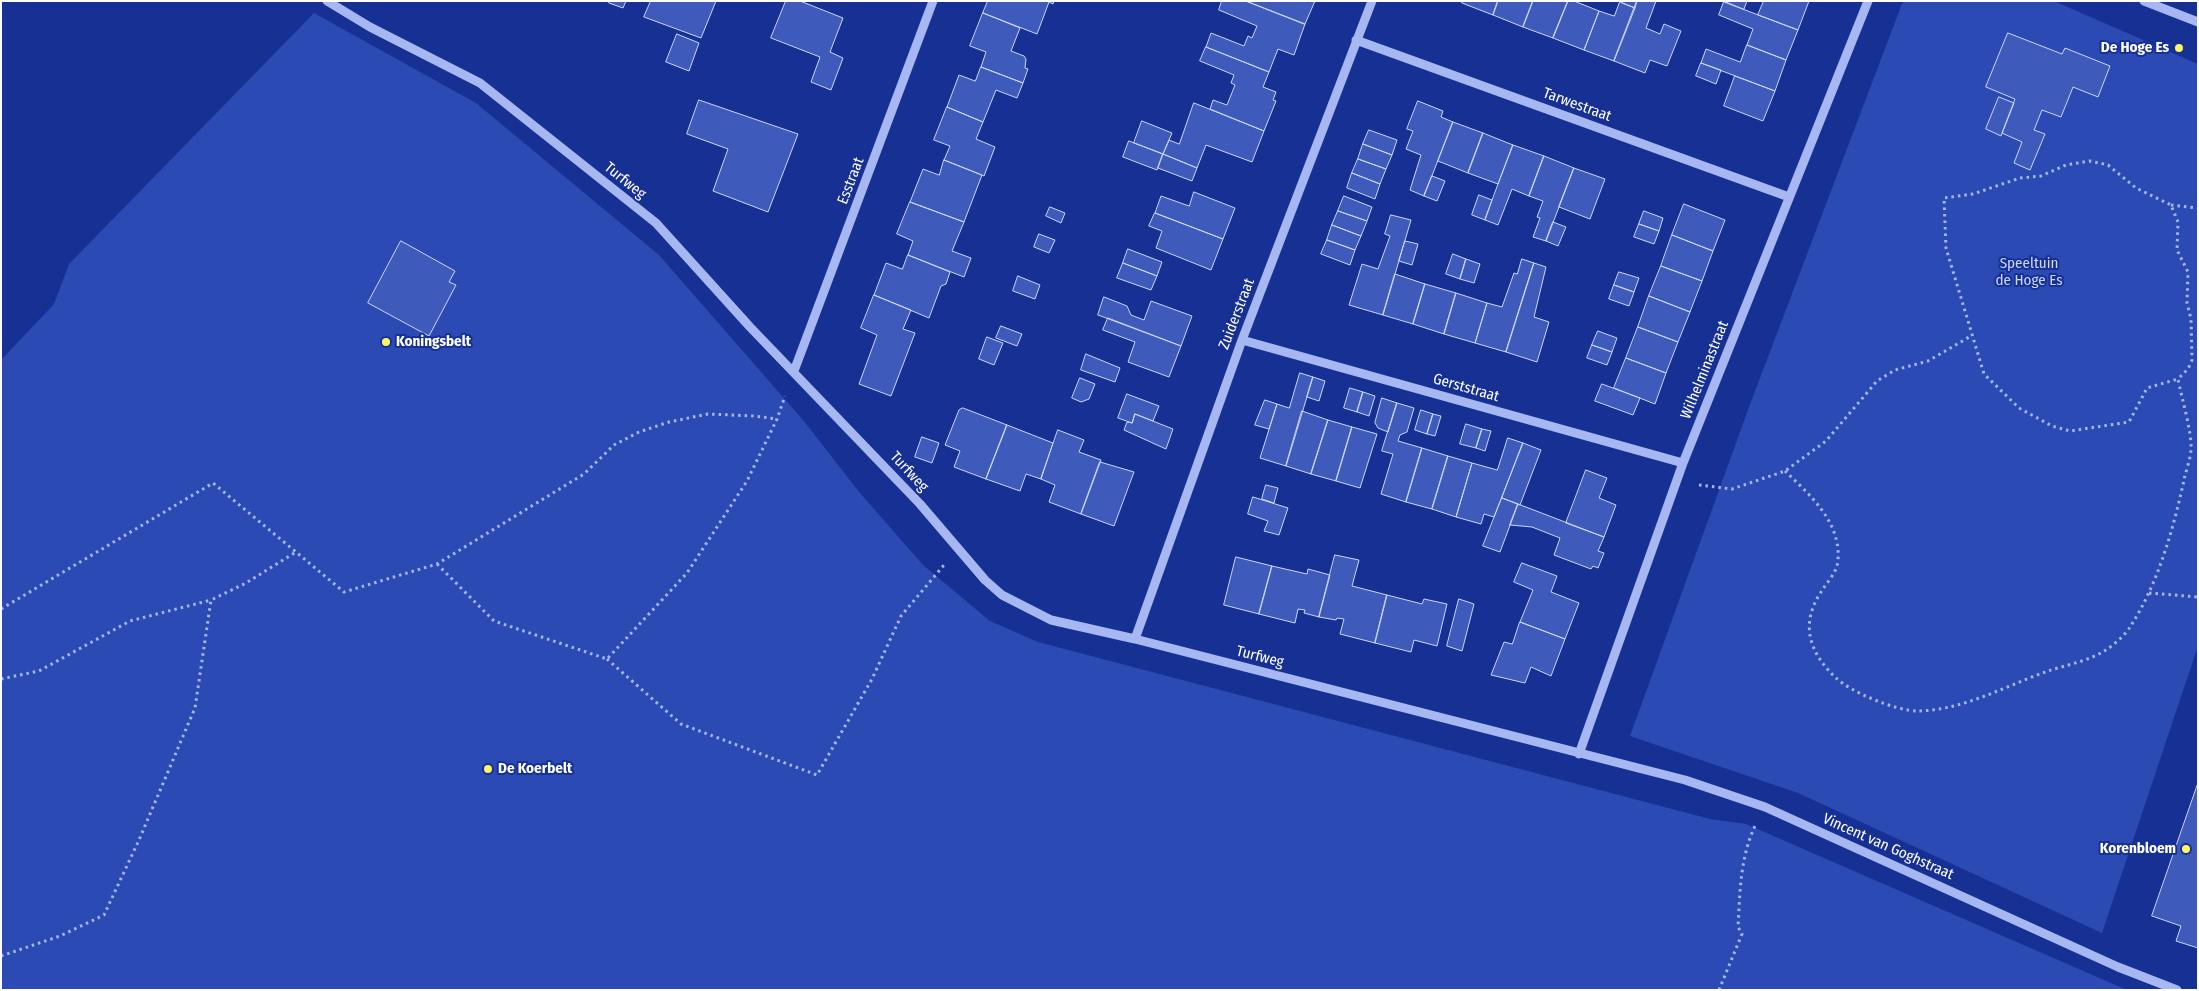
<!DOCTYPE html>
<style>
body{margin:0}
#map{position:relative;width:2199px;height:991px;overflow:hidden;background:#163094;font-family:"Fira Sans Condensed",sans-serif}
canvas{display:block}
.frame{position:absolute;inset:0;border:2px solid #fff;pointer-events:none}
</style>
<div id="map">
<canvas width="2199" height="991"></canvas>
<div class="frame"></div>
</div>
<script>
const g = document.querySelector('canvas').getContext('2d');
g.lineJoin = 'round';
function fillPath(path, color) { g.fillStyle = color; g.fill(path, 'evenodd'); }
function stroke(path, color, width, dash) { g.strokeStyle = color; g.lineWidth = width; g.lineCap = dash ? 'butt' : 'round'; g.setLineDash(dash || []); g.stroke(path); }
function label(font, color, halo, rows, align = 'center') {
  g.font = font + ' "Fira Sans Condensed",sans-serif'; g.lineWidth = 4; g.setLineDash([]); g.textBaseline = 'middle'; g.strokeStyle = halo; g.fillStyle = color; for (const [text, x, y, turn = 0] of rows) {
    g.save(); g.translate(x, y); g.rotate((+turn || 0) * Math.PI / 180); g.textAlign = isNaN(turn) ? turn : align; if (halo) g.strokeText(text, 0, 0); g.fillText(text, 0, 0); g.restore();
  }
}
fillPath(new Path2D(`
 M1903,1H2054L2198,64V646L2102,933L1798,793L1630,736L1749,407Z
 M314,13L476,103L659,255L803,420L860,493L923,565L990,621L1038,642L1710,819L1746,824L2127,990H1V360L54,304L69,264Z`), '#2c4ab3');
const building = new Path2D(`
 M610,1H626L623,8L609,3Z
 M651,1H716L701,38L644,17Z
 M786,1H800L843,18L830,52L843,58L831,90L811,82L820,57L771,38Z
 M988,1H1054L1053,4L1049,2L1037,34L983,13Z
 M1222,1H1246L1305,24L1294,55L1278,49L1269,72L1206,47L1211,33L1244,46L1248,36L1252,38L1257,26L1219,10Z
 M1246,1H1315L1305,24Z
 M1462,1H1498L1493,15L1462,3Z
 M1498,1H1533L1523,27L1493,15Z
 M1533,1H1568L1553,38L1523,27Z
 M1568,1H1574L1599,11L1584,50L1553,38Z
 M1623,1H1637L1635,8L1622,3Z
 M1637,1H1656L1646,28L1660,34L1664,24L1681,31L1667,66L1650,60L1645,73L1614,61Z
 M1724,1H1747L1744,9Z
 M1764,1H1809L1798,30L1758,15Z
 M1620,2L1635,8L1614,61L1584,50L1599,11L1614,16Z
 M1724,2L1798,30L1786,60L1747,45L1753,29L1719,15Z
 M983,13L1020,28L1011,51L1024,56L1026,59L1025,68L1028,69L1023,83L981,67L986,52L970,46Z
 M2008,33L2062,54L2065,48L2110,66L2098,97L2073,87L2061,117L2042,110L2034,130L2045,134L2030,170L2014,163L2022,142L2002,133L2015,99L1986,87Z
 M677,34L699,43L689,71L666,62Z
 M1747,45L1786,60L1775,91L1701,63L1706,49L1740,62Z
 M1206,47L1269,72L1263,87L1276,92L1273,100L1276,101L1264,131L1210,109L1213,100L1227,105L1235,85L1231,83L1234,75L1200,61Z
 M1701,63L1721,70L1716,84L1696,76Z
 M981,67L1023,83L1017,98L996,90L983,122L947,107L959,75L975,81Z
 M1735,76L1775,91L1763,121L1724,106Z
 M1999,97L2014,103L2001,136L1986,129Z
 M699,100L798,134L768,212L713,191L728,149L687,134Z
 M1418,101L1443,111L1441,117L1453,122L1424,196L1410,190L1421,155L1406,149L1413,131L1407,129Z
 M1194,103L1264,131L1252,162L1206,145L1197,168L1163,154L1169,140L1179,144Z
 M947,107L983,122L976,139L995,147L984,176L944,160L950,146L934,140Z
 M1142,121L1172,133L1163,154L1134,143Z
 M1453,122L1483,133L1468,173L1438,161Z
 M1369,130L1397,140L1392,155L1363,144Z
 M1483,133L1513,145L1498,184L1468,173Z
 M1129,141L1163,154L1157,170L1123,157Z
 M1363,144L1392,155L1386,169L1358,159Z
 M1513,145L1544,156L1529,196L1512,189L1498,225L1485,220Z
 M1163,154L1197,168L1192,181L1158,168Z
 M1544,156L1574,168L1546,241L1533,237L1540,218L1537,217L1543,201L1529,196Z
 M1358,159L1386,169L1380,184L1352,173Z
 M944,160L982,175L964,222L910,202L923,169L939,175Z
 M1574,168L1605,179L1590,219L1559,207Z
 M1352,173L1380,184L1375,199L1347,188Z
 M1432,176L1445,181L1437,201L1424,196Z
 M1194,192L1235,208L1223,239L1155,213L1161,196L1189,206Z
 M1479,195L1492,200L1485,220L1472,215Z
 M1344,196L1372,207L1367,221L1338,211Z
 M910,202L964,222L952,251L971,258L964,277L908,255L913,241L897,234Z
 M1684,204L1725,220L1713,251L1672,235Z
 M1050,207L1065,213L1061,223L1046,216Z
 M1338,211L1367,221L1361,236L1332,225Z
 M1644,211L1663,218L1659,231L1639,224Z
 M1155,213L1223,239L1211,270L1156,248L1162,231L1149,226Z
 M1391,215L1411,220L1383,315L1349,305L1362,264L1378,269L1390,236L1385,234Z
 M1553,222L1566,227L1558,246L1546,241Z
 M1639,224L1659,231L1654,244L1634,237Z
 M1332,225L1361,236L1355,250L1327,240Z
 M1039,234L1055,240L1049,253L1034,247Z
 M1672,235L1713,251L1702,281L1661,266Z
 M1327,240L1355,250L1350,265L1321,254Z
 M401,241L455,271L449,282L456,285L429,336L368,303Z
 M1405,241L1418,244L1412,265L1399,261Z
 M1128,249L1162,262L1157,276L1123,263Z
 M1453,254L1466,259L1460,279L1446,274Z
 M908,255L950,272L946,284L941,286L929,318L874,295L886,263L902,269Z
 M1466,259L1480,264L1474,283L1460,279Z
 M1522,259L1534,263L1506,352L1475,343L1487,303L1502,307L1514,273L1517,274Z
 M1123,263L1157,276L1151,290L1117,278Z
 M1534,263L1546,267L1534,317L1549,322L1537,362L1506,352Z
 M1661,266L1702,281L1690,312L1649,296Z
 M1619,272L1639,278L1634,292L1614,285Z
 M1395,274L1425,284L1413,324L1383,315Z
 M1018,276L1040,285L1035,299L1013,291Z
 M1425,284L1456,293L1444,334L1413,324Z
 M1614,285L1634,292L1629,306L1609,299Z
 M1456,293L1487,303L1475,343L1444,334Z
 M874,295L911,310L903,329L915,333L891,396L859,384L877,335L861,328Z
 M1649,296L1690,312L1678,342L1638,327Z
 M1104,297L1127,306L1131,315L1144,320L1151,301L1192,316L1181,346L1098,315Z
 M1108,318L1181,346L1169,377L1128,362L1135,342L1103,330Z
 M1001,326L1022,334L1017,346L996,338Z
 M1638,327L1678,342L1666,373L1626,358Z
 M1598,331L1617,338L1612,352L1592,345Z
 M987,337L1003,343L994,365L979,359Z
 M1592,345L1612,352L1607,365L1587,358Z
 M1086,354L1120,368L1115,382L1081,370Z
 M1626,358L1666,373L1655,404L1614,388Z
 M1300,373L1313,377L1286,466L1260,458L1277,404L1289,408Z
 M1313,377L1325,381L1319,401L1307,397Z
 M1080,378L1095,384L1089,399L1081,402L1072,398Z
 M1602,384L1640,398L1633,415L1595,401Z
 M1350,388L1363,392L1357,412L1344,408Z
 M1363,392L1375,396L1369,416L1357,412Z
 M1127,394L1159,406L1153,421L1135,414L1132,423L1118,418Z
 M1382,398L1397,403L1388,432L1378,428L1375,423Z
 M1265,400L1277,404L1269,429L1255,425Z
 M1397,403L1414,408L1407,432L1400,435L1398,441L1422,448L1406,502L1381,494L1393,454L1382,451Z
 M963,408L1007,425L986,479L954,467L960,451L945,445L959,410Z
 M1421,410L1433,414L1427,434L1415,430Z
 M1302,411L1328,420L1311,474L1286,466Z
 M1135,414L1173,429L1166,449L1124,430L1127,422L1132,423Z
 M1433,414L1441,416L1435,436L1427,434Z
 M1328,420L1352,427L1336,481L1311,474Z
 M1466,424L1482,429L1476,448L1460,444Z
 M1007,425L1053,443L1041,479L1026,474L1020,491L986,479Z
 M1352,427L1377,434L1360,488L1336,481Z
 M1482,429L1491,431L1485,451L1476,448Z
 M1058,430L1084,440L1079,452L1101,460L1081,514L1049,502L1055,485L1041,479Z
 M922,437L939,443L932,463L915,457Z
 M1508,438L1523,443L1494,517L1484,514L1481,524L1456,517L1472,463L1497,470Z
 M1523,443L1541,450L1520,505L1502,498Z
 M1422,448L1448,456L1432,509L1406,502Z
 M1448,456L1472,463L1456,517L1432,509Z
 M1100,462L1134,472L1114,526L1081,514Z
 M1586,470L1607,478L1599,498L1616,505L1604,537L1566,523Z
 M1266,485L1278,488L1274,503L1262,499Z
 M1253,497L1288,508L1279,535L1264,531L1268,521L1248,514Z
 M1502,498L1518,504L1500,552L1483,546Z
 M1518,504L1604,537L1598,551L1604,553L1598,568L1593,566L1591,569L1554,555L1560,538L1532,527L1510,525Z
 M1335,555L1359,560L1352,586L1387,595L1375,643L1340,634L1344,619L1337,618L1336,620L1319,617Z
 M1236,557L1272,566L1259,614L1224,605Z
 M1522,563L1557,576L1551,592L1579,603L1565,639L1520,622L1533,590L1514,582Z
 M1272,566L1307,574L1308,569L1330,575L1319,617L1304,613L1305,610L1298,609L1295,623L1259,614Z
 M1387,595L1422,604L1424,599L1447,604L1437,646L1414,640L1411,652L1375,643Z
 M1459,599L1474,604L1462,651L1447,646Z
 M1520,622L1565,639L1551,676L1531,667L1525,683L1491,675L1504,642L1512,644Z
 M2198,783V948L2176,941L2181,926L2152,916Z`);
fillPath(building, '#3e5abb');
stroke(building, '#cdd7fc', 1);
stroke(new Path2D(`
 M2171,205L2198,208
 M1785,471C1810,495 1841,522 1838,560C1837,573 1827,582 1821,592C1800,624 1809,652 1835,677C1850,692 1896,711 1918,711C1964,710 2005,686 2048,671C2066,665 2089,661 2106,650C2114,645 2125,635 2130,627C2158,584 2173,530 2184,480C2186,470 2191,458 2191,448C2192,433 2181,395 2178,379L2188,369L2192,360L2191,319L2187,303L2188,272L2177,250L2178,222L2171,205L2136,188L2108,165L2090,161L2066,165L2041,176L2020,178L1973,194L1944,198L1946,248L1984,374L2019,408L2052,426L2070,431L2129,422L2147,388L2178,379
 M1699,485L1732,489L1785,471L1826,441L1877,381L1895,370L1928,361L1971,336
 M437,564L494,621L607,659L687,573L747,481L777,419L785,396
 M2149,593L2198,597
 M1,609L213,483L344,592L437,564L584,474L614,445L639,432L669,422L708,414L754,416L777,419
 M607,659L681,724L817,775L872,679L901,616L944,565
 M1,679L39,671L130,621L211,600
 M1,956L60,936L104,915L139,840L195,708L211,600L246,583L296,552
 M1719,990L1742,934L1738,927C1740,892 1740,858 1755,826`), '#a6b7f1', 3, [2.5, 4]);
stroke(new Path2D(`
 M327,1L370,27L480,83L656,223L750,327L920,504L985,580L1002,595L1051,620L1135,639L1685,780L1765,807L2118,967L2177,990
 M2144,1L2198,22
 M1356,40L1789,197
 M1242,340L1683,463
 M794,371L933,1
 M1135,639L1242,340L1372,1
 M1579,754L1683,463L1868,1`), '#a6b7f1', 9);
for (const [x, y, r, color] of [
 [2179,48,5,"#fff666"],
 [386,342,5,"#fff666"],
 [488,769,5,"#fff666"],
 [2186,849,5,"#fff666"]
]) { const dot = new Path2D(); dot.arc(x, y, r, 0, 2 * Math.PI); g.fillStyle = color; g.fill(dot); stroke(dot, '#163094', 2); }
label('bold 15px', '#fff', '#163094', [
 ["De Hoge Es",2169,48],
 ["Koningsbelt",396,342,"left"],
 ["De Koerbelt",498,769,"left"],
 ["Korenbloem",2176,849]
], 'right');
label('15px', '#fff', '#163094', [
 ["Tarwestraat",1577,105,20],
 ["Turfweg",625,181,39],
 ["Esstraat",851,181,-69],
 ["Zuiderstraat",1237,314,-69],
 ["Wilhelminastraat",1705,370,-68],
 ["Gerststraat",1466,388,16],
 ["Turfweg",909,472,47],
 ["Turfweg",1260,657,14],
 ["Vincent van Goghstraat",1888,847,24]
]);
label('15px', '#cdd7fc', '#163094', [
 ["Speeltuin",2029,264],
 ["de Hoge Es",2029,281]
]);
</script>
